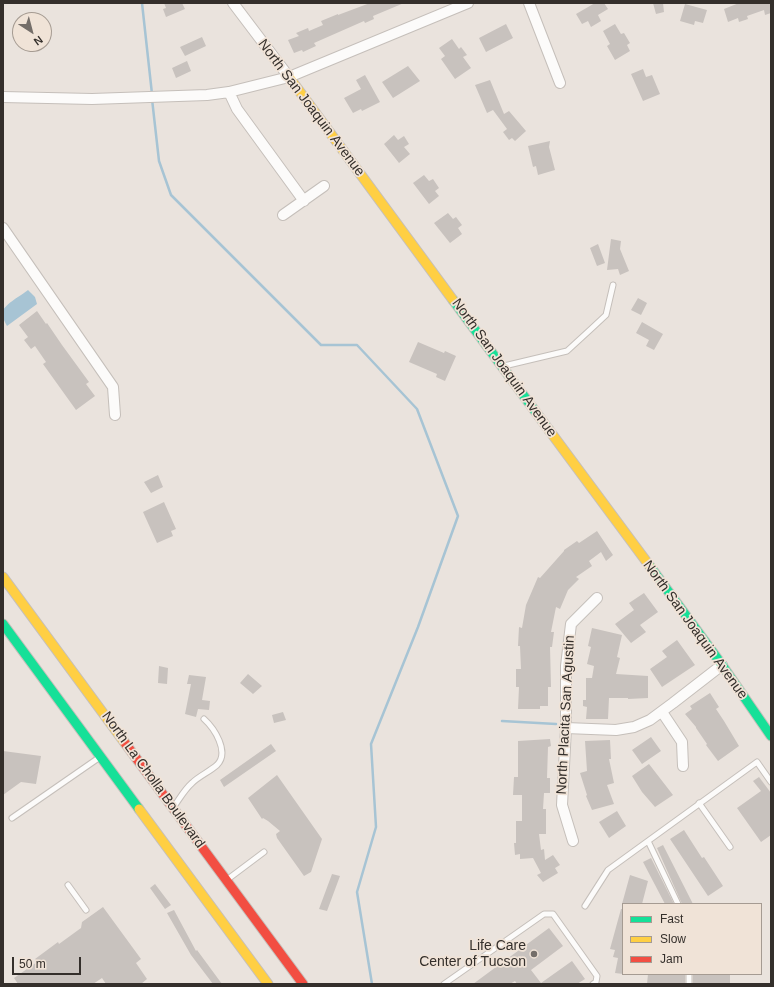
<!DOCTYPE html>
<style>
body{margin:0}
#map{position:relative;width:774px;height:987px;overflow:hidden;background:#eae3dd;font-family:Arial,sans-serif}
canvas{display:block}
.frame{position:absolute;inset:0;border:4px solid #342f2b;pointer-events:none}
.legend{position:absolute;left:622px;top:903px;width:140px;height:72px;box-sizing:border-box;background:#f0e3d7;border:1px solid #a59b92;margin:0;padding:5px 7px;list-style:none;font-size:12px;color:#342f2b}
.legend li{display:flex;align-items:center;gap:8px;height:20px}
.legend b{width:20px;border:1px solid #a59b92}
.north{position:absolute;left:12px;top:12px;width:40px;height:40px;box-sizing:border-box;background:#f0e3d7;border:1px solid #a59b92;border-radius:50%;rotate:144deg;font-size:11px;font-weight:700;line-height:16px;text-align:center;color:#342f2b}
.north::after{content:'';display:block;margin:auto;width:14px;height:18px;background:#746e69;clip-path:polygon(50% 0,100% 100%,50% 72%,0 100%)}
.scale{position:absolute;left:12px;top:957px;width:69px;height:18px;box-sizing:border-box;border:2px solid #342f2b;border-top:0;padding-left:5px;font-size:12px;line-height:14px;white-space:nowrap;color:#342f2b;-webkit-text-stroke:3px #f0e3d7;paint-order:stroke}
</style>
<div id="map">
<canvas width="774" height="987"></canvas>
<div class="frame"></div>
<ul class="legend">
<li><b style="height:5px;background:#16e098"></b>Fast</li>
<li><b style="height:5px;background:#ffcf43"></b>Slow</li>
<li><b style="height:5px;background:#f24e42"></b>Jam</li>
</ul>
<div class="north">N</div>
<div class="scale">50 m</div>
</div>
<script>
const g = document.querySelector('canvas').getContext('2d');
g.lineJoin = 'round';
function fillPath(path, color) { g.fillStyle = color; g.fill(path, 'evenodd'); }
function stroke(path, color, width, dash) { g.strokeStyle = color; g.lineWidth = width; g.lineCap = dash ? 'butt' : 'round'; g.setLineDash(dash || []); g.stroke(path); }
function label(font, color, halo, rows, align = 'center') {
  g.font = font + ' Arial,sans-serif'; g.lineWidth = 3.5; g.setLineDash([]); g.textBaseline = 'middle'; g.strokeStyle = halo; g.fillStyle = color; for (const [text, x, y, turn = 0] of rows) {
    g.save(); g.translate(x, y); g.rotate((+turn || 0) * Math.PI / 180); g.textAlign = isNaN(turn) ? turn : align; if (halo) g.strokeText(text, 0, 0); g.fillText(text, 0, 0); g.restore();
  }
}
fillPath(new Path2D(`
 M28,290L35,297L37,304L7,326C5,322 1,316 3,311C5,304 22,295 28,290Z`), '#a7c4d4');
stroke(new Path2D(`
 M142,3L152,94
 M152,99L159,161L171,195L321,345H357L417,409L458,516L418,627L371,744L376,827L357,892L372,984
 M502,721L556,724`), '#a7c4d4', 2.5);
fillPath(new Path2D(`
 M164,3H182L185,9L166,17L163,9L166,8Z
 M370,3H404L373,16L374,19L365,23L364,21L314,43L316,46L303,52L302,50L294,53L288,40L299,36L296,33L308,28L309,31L323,25L321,21L338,14V15Z
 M595,3H604L608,9L598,15L601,21L591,27L588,21L582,24L576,14Z
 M653,3H663L664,12L656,14Z
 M739,3H771V13L765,15L764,10L747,16L748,19L739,22L738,18L728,22L724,9Z
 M685,4L707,10L703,23L695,21L694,25L680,21Z
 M506,24L513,38L486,52L479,38Z
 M615,24L621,34L624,33L630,43L627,45L630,51L615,60L607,46L610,44L603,31Z
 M202,37L206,46L185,56L180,47Z
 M452,39L459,49L461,47L467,55L463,57L471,68L455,79L441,59L445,56L439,48Z
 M187,61L191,71L176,78L172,68Z
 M408,66L420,81L393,98L382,82Z
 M643,69L646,77L652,75L660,94L643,101L631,74Z
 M365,75L380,102L362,111L361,109L353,113L344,98L361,89L356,80Z
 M490,80L504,114L509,111L526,131L515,141L512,138L509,140L503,132L507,129L493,110L487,113L475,85Z
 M394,135L398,140L404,136L409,144L404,147L410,154L399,163L384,144Z
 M550,141L549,147L555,170L538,175L536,166L533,167L528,146Z
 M424,175L429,181L433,179L439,188L435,191L439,196L429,204L413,183Z
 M448,213L453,219L456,217L462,225L458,228L462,234L450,243L434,223Z
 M611,239L621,241L620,249L629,271L620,275L618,269L607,270Z
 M598,244L605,263L597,266L590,248Z
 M638,298L647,303L641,315L631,310Z
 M37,311L46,324L47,323L62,345L89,382L86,384L95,396L76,410L43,364L46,362L35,346L31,349L24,340L28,337L19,325Z
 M642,322L663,334L654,350L646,346L649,340L636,333Z
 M418,342L444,353L445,351L456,356L445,381L436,377L437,374L409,362Z
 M158,475L163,487L151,493L144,482Z
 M164,502L176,529L171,531L173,536L157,543L143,512Z
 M597,531L613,555L606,561L601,552L589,561L592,566L576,577L579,579L568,590L560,609L556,607L551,632H554L552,647H550L551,687H548V706H540V709H518L519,687H516V669H521L520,646H518L519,627L522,628L526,605L538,577L540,578L564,551V550L577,541L579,543Z
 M644,593L658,612L640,625L646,632L631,643L615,624L634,610L629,603Z
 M592,628L622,635L617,657L620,658L616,674L648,676V698L628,699V698H609L608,719H586L587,707L583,706V700H586V678H592L594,666L587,664L591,647L588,646Z
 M677,640L695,665L662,687L650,669L667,657L662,651Z
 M159,666L168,668L167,684L158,683Z
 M248,674L262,686L253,694L240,683Z
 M189,675L206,677L202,700L210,701L209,710L198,709L196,717L185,714L191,684H187Z
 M710,693L719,707L716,709L724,721L739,746L718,761L706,745L707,744L696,728V727L685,714L692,709L690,706Z
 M283,712L286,720L274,723L272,715Z
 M651,737L661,751L642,764L632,750Z
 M550,739L551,746L548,747L547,778H550V793H544L543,809H546V834H539L541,850L544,849L545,860L553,855L560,865L555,868L558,873L543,882L537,875L541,873L533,858L520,859V854L515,855L514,843H516V821H522V795H513L514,777H518V741Z
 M610,740L611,759H609L614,783L607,785L614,804L592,810L586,796L587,795L580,773L587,771L585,741Z
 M271,744L276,751L224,787L220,780Z
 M3,751L41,756L36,784L21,782L3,795Z
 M649,764L673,795L655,807L642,792L632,776Z
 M277,775L322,839L311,872L304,876L277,838L276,834L280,831L268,821L263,818L262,819L248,798Z
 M759,777L771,793V835L761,842L737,808L761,791L753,781Z
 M617,811L626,826L609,838L599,822Z
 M684,830L702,858L704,857L723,886L708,896L670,839Z
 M663,845L693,904H682L657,848Z
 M651,858L674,904H665L643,862Z
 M332,874L340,876L327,911L319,909Z
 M630,875L648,881L642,904H622Z
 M155,884L171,905L165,909L150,888Z
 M103,907L141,959L136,963L147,979L141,984H106L102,978L93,984H18L14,978L37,962L35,959L58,942L59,944L81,928L82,922Z
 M621,909H623V974L615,973L618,958L613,957L615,950L610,949Z
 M174,910L196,951L197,950L222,984H213L191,955L167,913Z
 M549,928L563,946L531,970L541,983L572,961L585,979L577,984H517L515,981L510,984H473Z
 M648,974H685V984H647Z
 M693,974H730V984H693Z`), '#c8c2be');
const lane = new Path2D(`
 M504,366L567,351L591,329L606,315L613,285
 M699,803L730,847
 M175,805C180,798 185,789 192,783C199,776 209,772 217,765C230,752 214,728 204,719
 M12,818L100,757
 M228,879L264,852
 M68,885L86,910
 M678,904L648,841L757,762L771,782
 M585,906L608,870L648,841
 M444,984L544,914H553L597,976L596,982L593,984
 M689,984V974`);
const street = new Path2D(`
 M233,3L289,77
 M529,3L560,83
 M229,92L237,109L304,201
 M3,97L92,99L207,95L229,92L289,77L468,3
 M283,215L324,186
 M3,228L113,387L115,415
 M662,712L682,742L683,766
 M566,728L616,730L634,727L650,720L673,703L722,665
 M573,841L562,805L566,728V666L571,624L597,598`);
const fast = new Path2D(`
 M453,300L549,430
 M649,565L722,665L771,736
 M3,624L139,809`);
const slow = new Path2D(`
 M289,77L453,300
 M549,430L649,565
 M3,577L125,743
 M139,809L268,984`);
const jam = new Path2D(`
 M125,743L303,984`);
stroke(lane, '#c5bfba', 7);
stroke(street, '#c5bfba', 12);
stroke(fast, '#c5bfba', 11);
stroke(slow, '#c5bfba', 11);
stroke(jam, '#c5bfba', 11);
stroke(lane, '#fcfbfa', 5);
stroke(street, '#fcfbfa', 10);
stroke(fast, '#16e098', 9);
stroke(slow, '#ffcf43', 9);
stroke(jam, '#f24e42', 9);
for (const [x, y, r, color] of [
 [534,954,4,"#746e69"]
]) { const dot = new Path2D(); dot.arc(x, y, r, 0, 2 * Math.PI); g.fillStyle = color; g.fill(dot); stroke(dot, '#f0e3d7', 1.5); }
label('14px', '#342f2b', '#f0e3d7', [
 ["North San Joaquin Avenue",311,108,53],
 ["North San Joaquin Avenue",504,368,54],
 ["North San Joaquin Avenue",695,630,54],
 ["North Placita San Agustin",566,715,-87],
 ["North La Cholla Boulevard",153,780,54]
]);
label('14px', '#342f2b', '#f0e3d7', [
 ["Life Care",526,946],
 ["Center of Tucson",526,962]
], 'right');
</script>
